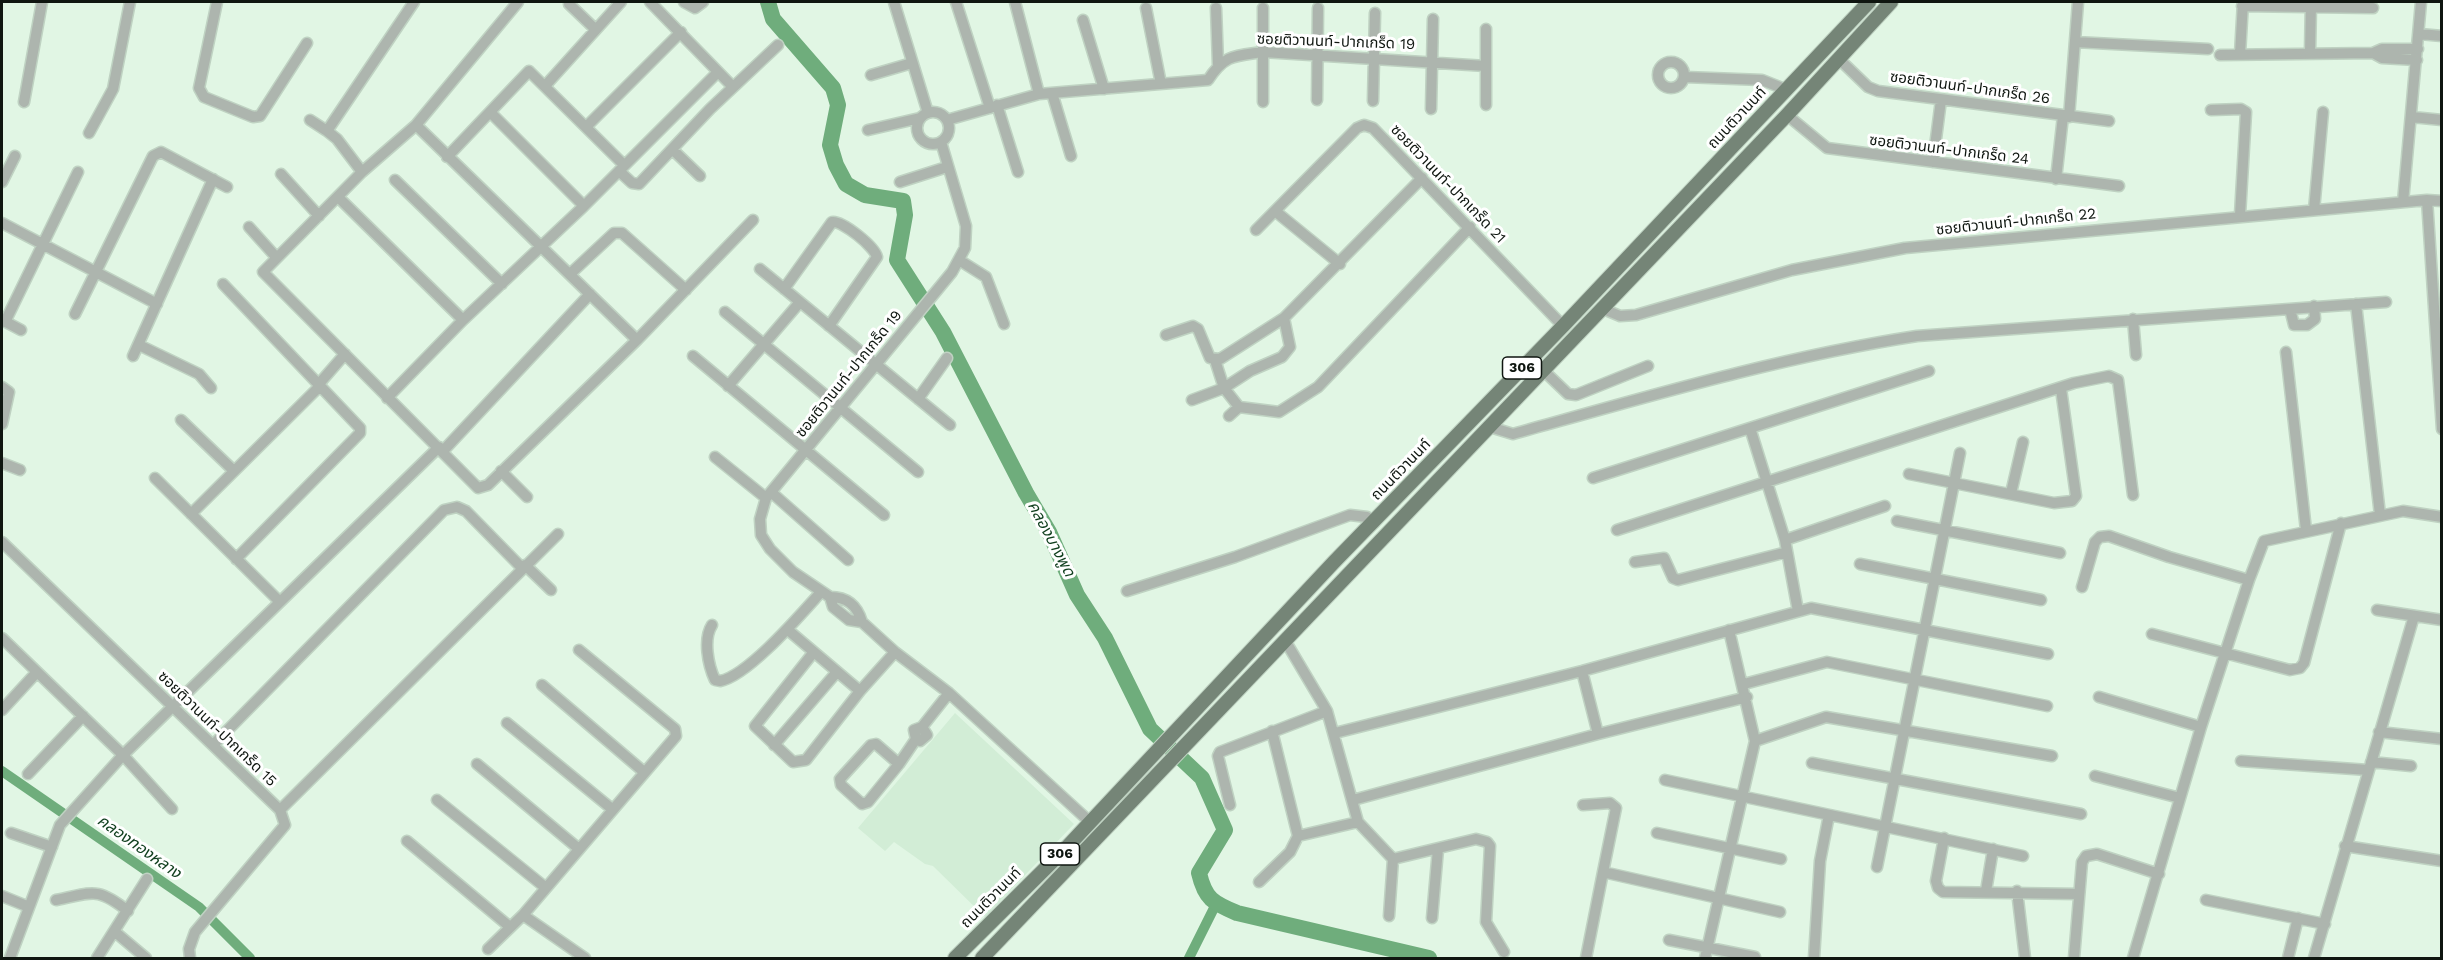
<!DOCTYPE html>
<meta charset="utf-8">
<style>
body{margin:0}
#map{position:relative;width:2443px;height:960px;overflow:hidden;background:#e1f6e4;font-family:"Work Sans",sans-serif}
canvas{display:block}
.frame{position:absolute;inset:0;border:3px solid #0f1610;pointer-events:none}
</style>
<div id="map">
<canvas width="2443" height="960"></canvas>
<div class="frame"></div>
</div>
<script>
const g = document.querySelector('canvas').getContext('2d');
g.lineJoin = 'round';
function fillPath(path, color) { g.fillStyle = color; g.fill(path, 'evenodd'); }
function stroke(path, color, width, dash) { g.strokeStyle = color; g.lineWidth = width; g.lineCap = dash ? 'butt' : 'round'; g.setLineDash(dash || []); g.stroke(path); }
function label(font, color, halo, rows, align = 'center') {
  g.font = font + ' "Work Sans","Noto Sans Thai",sans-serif'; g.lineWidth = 6; g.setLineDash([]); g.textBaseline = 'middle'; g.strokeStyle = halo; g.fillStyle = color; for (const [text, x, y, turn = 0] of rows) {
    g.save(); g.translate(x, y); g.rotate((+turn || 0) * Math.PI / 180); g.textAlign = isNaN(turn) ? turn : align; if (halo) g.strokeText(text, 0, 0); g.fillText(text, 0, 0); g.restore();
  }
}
fillPath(new Path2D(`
 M955,713L1074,824L985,917L933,866L925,864L894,842L885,851L858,828Z`), '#d2edd6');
stroke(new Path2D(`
 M2,771L199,907L250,958
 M1189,958L1216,904`), '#6fad7c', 10);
stroke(new Path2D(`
 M768,2L773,19L833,88L838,105L830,145L836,165L846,184L865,195L903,201L905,215L897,260L943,332L1026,493L1049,532L1077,595L1105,638L1150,729L1202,778L1225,830L1199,873C1205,899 1213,903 1237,913L1429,958`), '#6fad7c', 16);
const minor = new Path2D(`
 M217,2L199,88L204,97L253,117L260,116L307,43
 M518,2L416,125L362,172L263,272L478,488L488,485L637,340L753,220
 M650,2L733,87
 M684,2L695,8L703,2
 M894,2L928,113
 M956,2L990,108
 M1015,2L1039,94
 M569,4L594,28
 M2242,6L2373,8
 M1146,8L1161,84
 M1216,8L1218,64
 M1263,8V102
 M1083,20L1104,89
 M2420,34L2442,36
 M2075,42L2208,49
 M2310,53L2311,2
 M2240,54L2243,2
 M2220,55L2373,53
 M1839,59L1868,87L1878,91L2109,121
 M2417,60L2382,58L2373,53L2382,49H2418
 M1658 75a13 13 0 1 1 26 0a13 13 0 1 1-26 0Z
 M871,75L912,63
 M1685,77L1762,80L1787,90
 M545,86L621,2
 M1052,93L1071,156
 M1317,100L1318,8
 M1373,101L1375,13
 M24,102L42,2
 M997,105L1018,172
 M1486,105V29
 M1431,109L1433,19
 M2211,110L2241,109L2246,112L2240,215
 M917 128a16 16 0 1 1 32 0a16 16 0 1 1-32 0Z
 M490,112L584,206
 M1787,115L1827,148L2119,186
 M2069,117L2078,2
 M2412,117L2442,120
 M310,120L327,131
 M947,120L1039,94L1208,80C1225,54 1235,56 1263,52L1486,66
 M416,125L637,340
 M586,127L681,32
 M868,130L920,118
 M89,133L113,89L130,2
 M941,142L966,226L965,248L952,272L766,498L760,519L761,535L770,549L793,572L830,597L833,607L849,620L862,622L895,652L949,693L1090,822
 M673,150L700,176
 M447,157L529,71L624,165
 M1933,162L1941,100
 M619,171L632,183L639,184L710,109L778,45
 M362,172L337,139L327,131L414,2
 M281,174L319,216
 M2056,179L2063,116
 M395,180L502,284
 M2,182L15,156
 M900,182L947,167
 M338,197L463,320
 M2427,200L2442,429
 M2403,202L2421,2
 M2314,210L2323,112
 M1275,211L1340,264
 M2,223L157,304
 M249,227L276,257
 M1256,230L1357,128L1364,125L1373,128L1563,326
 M959,260L986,277L1004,324
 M760,269L950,425
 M570,274L614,233H622L686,290
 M223,284L360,428V433L236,559
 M784,289L832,222C842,220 875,247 877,257L829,326
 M2356,304L2380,515
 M1601,308L1620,316L1636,315L1792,270L1905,248L2427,200L2442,201
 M2290,309L2294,325H2307L2315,319L2314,306
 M725,312L918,472
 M75,314L153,156L161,152L227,187
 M1284,318L1422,178
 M2133,319L2136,355
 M2,320L21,330
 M5,322L78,172
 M1166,335L1193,326L1198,329L1210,358L1220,359L1284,318L1290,347L1282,357L1250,371L1224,388L1192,400
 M139,345L199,374L211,388
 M2286,352L2306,530
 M133,356L213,179
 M693,356L884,515
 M1215,360L1224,388L1239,407
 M1543,370L1568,394L1576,395L1648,366
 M318,385L345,354
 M728,386L800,302
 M2,387L9,392L2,424
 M387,398L463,320L584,206L718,72
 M918,399L947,358
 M1229,416L1239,407L1279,412L1318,387L1470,227
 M181,420L234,471
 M1490,427L1513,434C1646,397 1780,357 1917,336L2386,302
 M1750,428L1785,540L1798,611
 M443,451L590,294
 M715,457L766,498
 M2,463L20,470
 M501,471L527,497
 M1909,474L2054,503L2072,501L2076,496L2061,389
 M155,478L279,601
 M1593,478L1929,371
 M771,492L848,560
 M2011,493L2023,442
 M191,514L320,386
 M1897,521L2060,553
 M1617,530L2074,383L2109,376L2118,380L2133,495
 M1785,540L1885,506
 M2,542L280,810L285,825L195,932L189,949L190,958
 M1635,562L1664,558L1673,578L1678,580L1787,552
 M1860,564L2041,600
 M525,565L551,590
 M2082,587L2095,542L2100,537L2109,536L2169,557L2249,580
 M1127,591L1235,557L1350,515L1367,517L1374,523
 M830,597C847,597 857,605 862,622
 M2377,610L2442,620
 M712,625C703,639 708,665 715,680L720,681C748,676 801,614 821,592
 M788,630L860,691L895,652
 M2152,634L2290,670L2300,668L2304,663L2341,523
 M2,638L123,755L172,809
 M1286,642L1327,711L1358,822L1393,859L1476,839L1487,842L1490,846L1486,922L1504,952
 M813,653L755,726L793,762L806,760L860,691
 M1582,671L1598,734
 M1744,684L1827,662L2047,706
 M542,685L644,772
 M2099,697L2201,727
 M2,710L37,672
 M507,723L612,809
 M922,727L927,735L920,741L916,739L914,730L922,727L949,693
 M2379,732L2442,739
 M1335,733L1582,671L1811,608L2048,654
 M1755,741L1826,717L2052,756
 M876,744L899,764L868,802L862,804L841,785L840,779L871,745Z
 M213,745L444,510L457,507L466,511L522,568
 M774,745L836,673
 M2241,761L2368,770
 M2371,762L2411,766
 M1812,763L2081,814
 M477,764L579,849
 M899,764L916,739
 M28,774L83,716
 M2095,776L2180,798
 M1665,780L2023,856
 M437,800L546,888
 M1353,800L1598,734L1747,697
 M1230,805L1218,756L1220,752L1327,711
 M1583,805L1610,803L1616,808L1603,872L1780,912
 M280,810L558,534
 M11,833L52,847
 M1657,833L1781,859
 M1298,836L1358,822
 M1944,838L1936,881L1938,888L1943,892L2079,894
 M407,841L510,927
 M2345,846L2442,861
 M1877,867L1960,453
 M1259,882L1290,852L1298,836L1272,731
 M1986,891L1993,849
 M2017,891L2025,958
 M2,896L29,907
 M56,900C93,893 96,886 128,911
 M2206,900L2325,924
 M523,915L585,958
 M1389,916L1393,859
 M1432,918L1438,849
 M114,931L146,958
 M1669,940L1755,957
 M488,949L523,915L676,736L675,729L579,650
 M10,958L60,825L123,755L439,447
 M97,958L147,879
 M1586,958L1603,872
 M1705,958L1755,741L1729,630
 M1814,958L1820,861L1829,815
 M2074,958L2082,862L2086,856L2097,854L2159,874
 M2133,958L2201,727L2249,580L2264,541L2403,511L2442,517
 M2288,958L2298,918
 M2314,958L2414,616`);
const major = new Path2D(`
 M955,958L1067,847L1334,562L1563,326L1869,2
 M982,958L1787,115L1891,2`);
stroke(minor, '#bfd2c2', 13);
stroke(major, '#bfd2c2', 16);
stroke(minor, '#adb5ae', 10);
stroke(major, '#758577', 14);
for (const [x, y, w] of [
 [1522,368,39],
 [1060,854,39]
]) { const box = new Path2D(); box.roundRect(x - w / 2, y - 11, w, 22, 4.5); g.fillStyle = '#fff'; g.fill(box); stroke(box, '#0f1610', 1.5); }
label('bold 14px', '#0f1610', null, [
 ["306",1522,368],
 ["306",1060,854]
]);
label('15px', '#0f1610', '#fff', [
 ["ซอยติวานนท์-ปากเกร็ด 19",1336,42,2],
 ["ซอยติวานนท์-ปากเกร็ด 26",1970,88,8],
 ["ถนนติวานนท์",1737,118,-47],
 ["ซอยติวานนท์-ปากเกร็ด 24",1949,150,7],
 ["ซอยติวานนท์-ปากเกร็ด 21",1448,184,46],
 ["ซอยติวานนท์-ปากเกร็ด 22",2016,222,-6],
 ["ซอยติวานนท์-ปากเกร็ด 19",849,374,-51],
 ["ถนนติวานนท์",1401,470,-46],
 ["ซอยติวานนท์-ปากเกร็ด 15",217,729,44],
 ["ถนนติวานนท์",991,898,-45]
]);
label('italic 16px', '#103f1e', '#fff', [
 ["คลองบางพูด",1051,539,62],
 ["คลองทองหลาง",139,847,35]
]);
</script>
